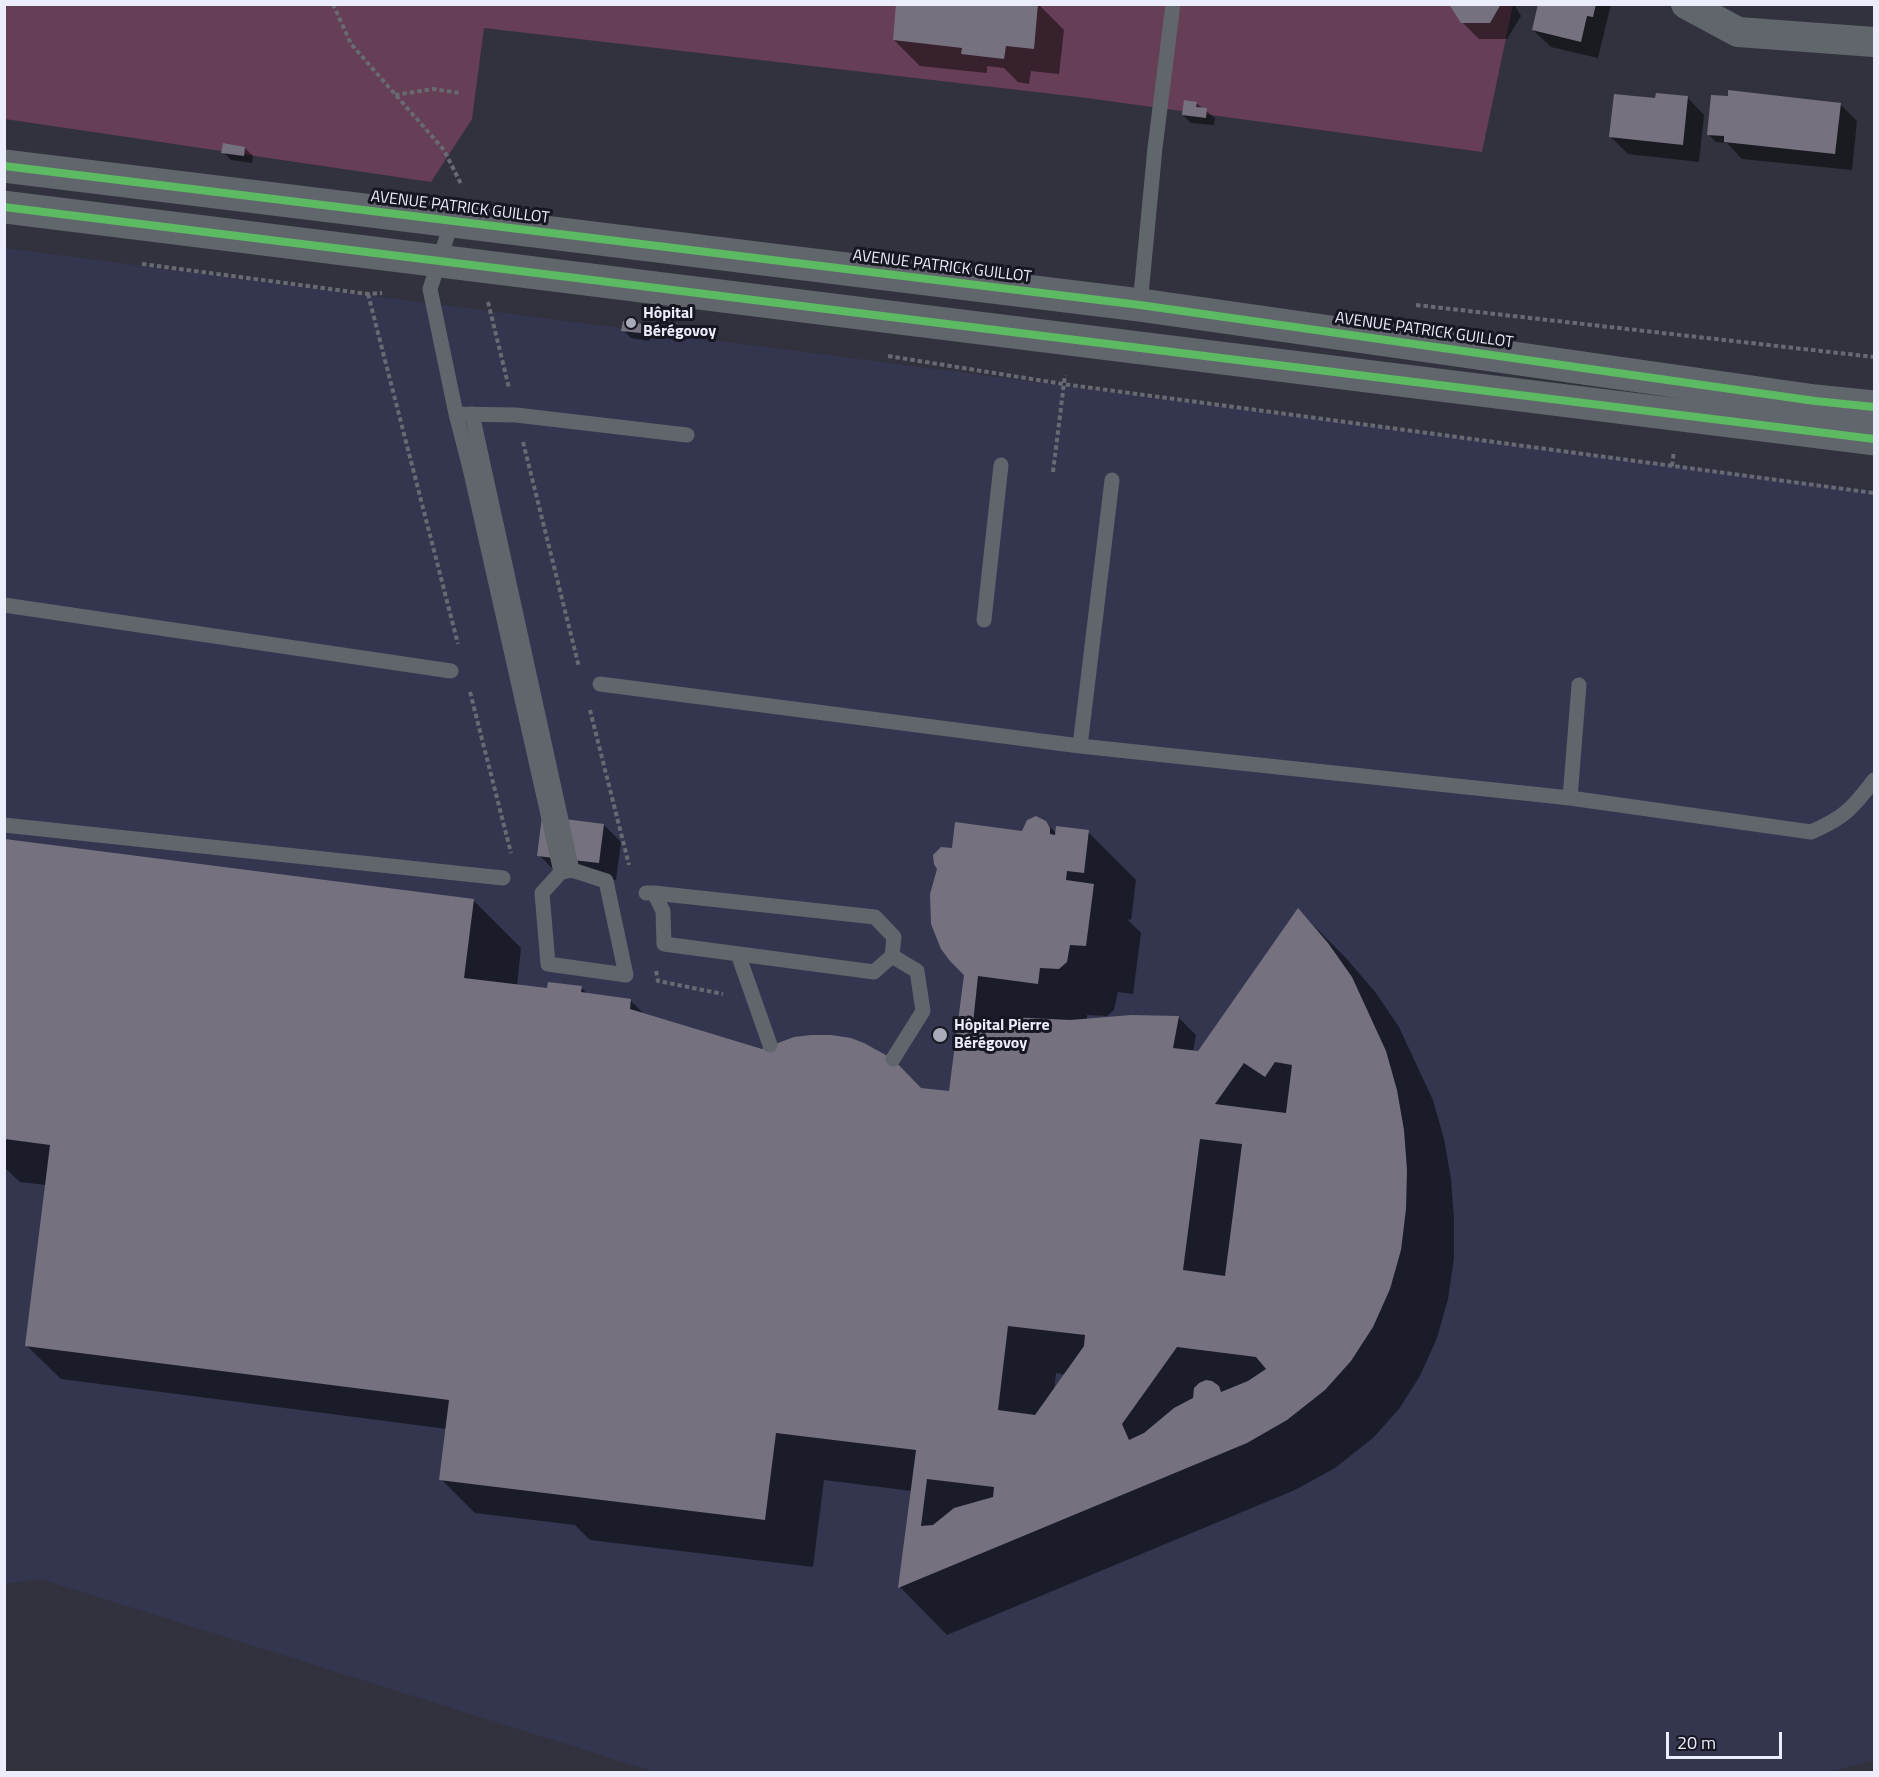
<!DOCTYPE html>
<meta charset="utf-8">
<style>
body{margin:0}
#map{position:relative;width:1879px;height:1777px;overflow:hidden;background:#32323f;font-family:"Titillium Web",sans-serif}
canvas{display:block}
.frame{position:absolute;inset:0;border:6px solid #ebecfc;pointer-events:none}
.scale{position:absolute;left:1666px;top:1732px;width:116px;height:27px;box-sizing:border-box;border:3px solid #ebecfc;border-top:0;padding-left:8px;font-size:18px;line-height:21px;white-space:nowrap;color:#ebecfc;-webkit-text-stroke:4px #161721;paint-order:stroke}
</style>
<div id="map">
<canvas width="1879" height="1777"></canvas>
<div class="frame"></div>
<div class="scale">20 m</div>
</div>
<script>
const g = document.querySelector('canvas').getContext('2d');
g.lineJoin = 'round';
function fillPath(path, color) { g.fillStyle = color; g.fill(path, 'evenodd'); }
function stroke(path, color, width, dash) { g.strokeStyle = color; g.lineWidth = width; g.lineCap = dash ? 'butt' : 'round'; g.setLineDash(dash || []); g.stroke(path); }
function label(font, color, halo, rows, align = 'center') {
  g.font = font + ' "Titillium Web",sans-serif'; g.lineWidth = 6; g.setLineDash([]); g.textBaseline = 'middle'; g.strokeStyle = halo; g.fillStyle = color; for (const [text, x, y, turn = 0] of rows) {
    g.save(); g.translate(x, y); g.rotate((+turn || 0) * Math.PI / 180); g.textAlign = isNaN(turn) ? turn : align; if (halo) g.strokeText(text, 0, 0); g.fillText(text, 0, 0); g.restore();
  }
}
fillPath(new Path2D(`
 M4,248L1874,491V1760L1828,1772H655L41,1579L5,1584Z`), '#34354f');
fillPath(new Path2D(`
 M5,5H1513L1482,152L1079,97L484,28L472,119L431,182L5,119Z`), '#663e55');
fillPath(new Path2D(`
 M898,4H1038L1064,30L1059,74L1031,71L1029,84L1018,82L1004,68L987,66V73L920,66L894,40Z
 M1451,4H1514L1521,16L1507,39H1479L1462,22Z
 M1540,4H1611L1598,58L1551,47L1533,30Z
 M1687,97L1704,115L1699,162L1628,154L1611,137L1659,100Z
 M1196,103L1215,118L1214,125L1191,123L1183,115Z
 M1840,104L1857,121L1852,170L1742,159L1727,143L1716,142L1708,134Z
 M245,148L253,156L252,163L231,160L223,152Z
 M642,325L650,334L649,341L631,338L623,330Z
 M1045,822L1057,834L1088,832L1136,880L1131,920L1127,919L1141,933L1133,994L1118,992L1114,1010L1107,1016L1087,1015V1020L1179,1018L1196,1035L1193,1052L1199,1053L1298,910L1346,958L1376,993L1399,1027L1433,1100L1444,1139L1451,1179L1454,1219V1258L1448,1299L1437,1338L1420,1376L1399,1409L1373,1438L1335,1468L1295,1490L947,1635L900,1587L912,1491L824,1480L813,1567L590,1540L575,1525L475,1513L441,1479L447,1429L61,1379L27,1346L46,1185L20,1182L4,1167V841L473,900L521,948L517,986L549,990L581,987L588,995L630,1000L645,1015L762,1050L921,1089L951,1093L966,975L953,850L1023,832ZM1056,1373L1066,1375L1054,1392Z
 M604,825L621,842L616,880L556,872L539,855Z`), '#0007');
fillPath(new Path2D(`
 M896,4H1038L1034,49L1006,46L1004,59L961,54L962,48L893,40Z
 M1449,4H1501L1490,23H1461Z
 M1538,4H1596L1593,17L1587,16L1581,42L1532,30Z
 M1728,90L1841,103L1835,154L1724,142V136L1707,135L1711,95L1728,96Z
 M1656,93L1688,96L1683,145L1609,137L1614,94L1655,98Z
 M1184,100L1197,102L1196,107L1207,108L1206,118L1182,115Z
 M223,143L245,147L244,156L221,153Z
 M623,321L643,324L641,333L621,331Z
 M542,816L604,824L599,863L537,856Z
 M1036,816L1046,821L1050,828V834L1055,835L1056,826L1089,830L1084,873L1067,871L1066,880L1094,884L1086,946L1070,945L1067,962L1059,969L1040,968L1038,984L978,976L973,1023L1007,1027L1009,1017L1070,1020L1131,1015L1179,1016L1173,1048L1198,1051L1298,908L1328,943L1352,977L1386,1051L1397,1090L1404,1130L1407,1170L1406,1209L1401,1250L1390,1289L1373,1327L1351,1361L1325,1390L1287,1420L1247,1443L898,1588L916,1450L776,1433L765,1520L439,1480L449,1400L25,1346L50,1145L5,1139V839L474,899L464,978L547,988L548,982L582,986L581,992L631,999L630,1009L762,1049L794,1037L811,1035H831L851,1038L864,1043L893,1059L921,1088L949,1091L964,975L950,961L941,949L931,924L930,894L937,869L934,864L933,855L941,847L952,848L955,822L1022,831L1027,820ZM1275,1062L1292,1065L1286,1113L1215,1104L1244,1063L1265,1077ZM1200,1139L1242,1144L1225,1276L1183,1270ZM1008,1326L1085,1335L1084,1346L1035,1415L998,1410ZM1177,1347L1256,1357L1266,1369L1248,1381L1221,1392L1219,1386L1212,1381L1206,1380L1199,1383L1194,1388L1193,1398L1174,1408L1144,1433L1129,1440L1122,1424ZM927,1479L994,1487L993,1497L954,1508L933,1525L921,1526Z`), '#76717f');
stroke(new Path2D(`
 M333,4L351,44L444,150L462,186
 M395,95L433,89L460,93
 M142,264L368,294L382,293
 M368,294L458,644
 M488,302L509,388
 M1416,305L1874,357
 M888,356L1063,384L1874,493
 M523,442L579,667
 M1672,466L1674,451
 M1053,472L1065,375
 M470,692L511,853
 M590,710L629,865
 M656,971L658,981L723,994`), '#686a72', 4, [4.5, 3]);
stroke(new Path2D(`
 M452,221L430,289L456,414L516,415L687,435
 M1140,305L1155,148L1173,4
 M456,414L470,468
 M1112,480L1080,746L1570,798L1811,832C1844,818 1853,808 1874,780
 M4,605L451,671
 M984,620L1001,465
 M600,684L1080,746
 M1570,798L1579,685
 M4,825L503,878
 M646,893H654L875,917L894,937L892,956L874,972L664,944L663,911L654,893
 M738,954L770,1045
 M892,956L917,971L923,1011L893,1059`), '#61656c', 15);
stroke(new Path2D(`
 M1686,4L1738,32L1874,42`), '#61656c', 30);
stroke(new Path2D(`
 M4,166L1140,305L1815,401L1874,407
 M4,207L1874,439`), '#61656c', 33);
stroke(new Path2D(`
 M472,414L572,870
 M470,468L561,872L542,893L548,964L626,975L606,881L572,870L561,872`), '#61656c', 15);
stroke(new Path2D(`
 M4,166L1140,305L1815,401L1874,407
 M4,207L1874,439`), '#5cba63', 8);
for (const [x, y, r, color] of [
 [631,323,6,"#aaabba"],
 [940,1035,8,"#aaabba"]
]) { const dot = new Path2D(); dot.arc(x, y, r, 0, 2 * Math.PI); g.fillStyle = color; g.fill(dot); stroke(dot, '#161721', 2); }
label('16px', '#ebecfc', '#161721', [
 ["AVENUE PATRICK GUILLOT",460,208,7],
 ["AVENUE PATRICK GUILLOT",942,267,7],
 ["AVENUE PATRICK GUILLOT",1424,331,8]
]);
label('bold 16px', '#ebecfc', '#161721', [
 ["Hôpital",643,314],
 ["Bérégovoy",643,332],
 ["Hôpital Pierre",954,1026],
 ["Bérégovoy",954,1044]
], 'left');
</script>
